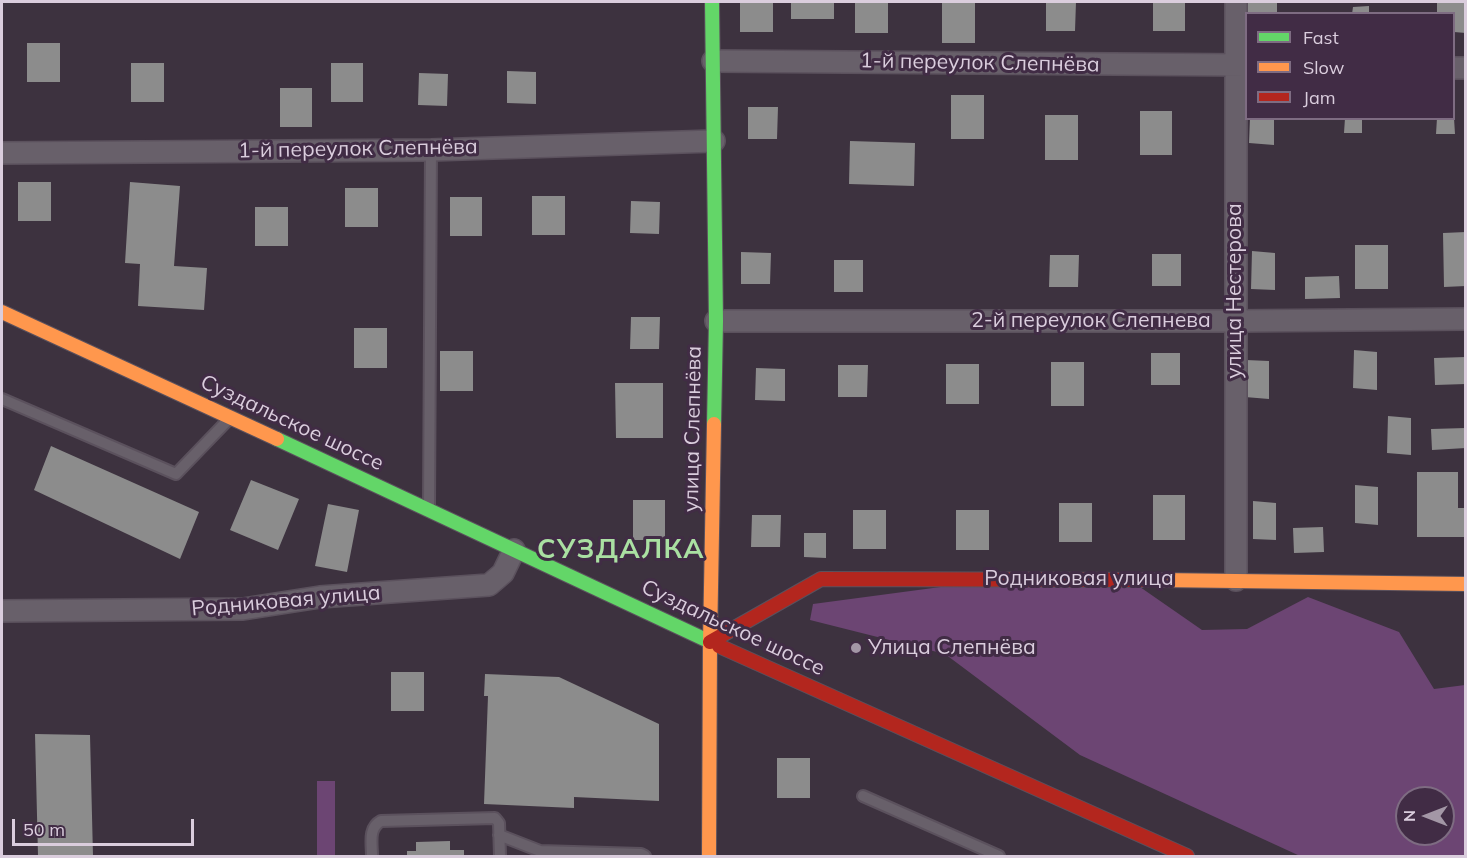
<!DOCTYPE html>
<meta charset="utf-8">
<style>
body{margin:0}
#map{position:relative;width:1467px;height:858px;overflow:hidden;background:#3d323f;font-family:Mulish,sans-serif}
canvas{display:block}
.frame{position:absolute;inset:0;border:3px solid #dacddd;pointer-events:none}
.legend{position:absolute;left:1245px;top:12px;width:210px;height:108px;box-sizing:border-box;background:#412c45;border:2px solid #7e6c82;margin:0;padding:8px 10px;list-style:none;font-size:18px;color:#dacddd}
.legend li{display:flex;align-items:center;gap:12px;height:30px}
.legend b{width:30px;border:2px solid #7e6c82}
.north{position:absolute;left:1395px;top:786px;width:60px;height:60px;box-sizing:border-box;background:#412c45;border:2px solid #7e6c82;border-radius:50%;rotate:270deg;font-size:16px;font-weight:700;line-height:24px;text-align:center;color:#dacddd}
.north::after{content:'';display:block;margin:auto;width:21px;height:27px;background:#a397a6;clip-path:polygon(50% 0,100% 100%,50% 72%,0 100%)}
.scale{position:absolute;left:12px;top:819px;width:182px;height:27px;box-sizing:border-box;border:3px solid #dacddd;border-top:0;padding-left:8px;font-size:18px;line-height:21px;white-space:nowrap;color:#dacddd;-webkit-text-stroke:4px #412c45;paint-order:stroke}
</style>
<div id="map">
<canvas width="1467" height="858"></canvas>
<div class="frame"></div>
<ul class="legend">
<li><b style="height:8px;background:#63d668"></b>Fast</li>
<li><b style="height:8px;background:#ff974d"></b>Slow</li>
<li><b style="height:8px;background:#b3261e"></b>Jam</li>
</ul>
<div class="north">N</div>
<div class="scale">50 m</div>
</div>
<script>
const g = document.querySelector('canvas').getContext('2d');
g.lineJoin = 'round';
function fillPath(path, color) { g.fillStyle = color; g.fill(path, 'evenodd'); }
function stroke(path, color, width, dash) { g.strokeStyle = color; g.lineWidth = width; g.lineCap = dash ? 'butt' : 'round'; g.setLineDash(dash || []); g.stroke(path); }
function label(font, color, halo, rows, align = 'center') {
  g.font = font + ' Mulish,sans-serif'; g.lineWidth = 6; g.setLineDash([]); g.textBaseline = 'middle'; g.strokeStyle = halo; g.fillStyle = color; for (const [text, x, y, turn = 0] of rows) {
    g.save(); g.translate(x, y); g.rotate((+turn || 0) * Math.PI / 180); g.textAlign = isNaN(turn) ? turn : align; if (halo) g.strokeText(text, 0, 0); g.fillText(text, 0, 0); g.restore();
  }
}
fillPath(new Path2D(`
 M948,586L1140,587L1202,630L1247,629L1308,597L1399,632L1434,689L1465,685V856H1300L1080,755L945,654L810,620L813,604ZM1407,798H1443V834H1407Z
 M317,781H335V856H317Z`), '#6c4573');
fillPath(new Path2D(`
 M740,2H773V32H740Z
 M791,2H834V19H791Z
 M855,2H888V33H855Z
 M942,2H975V43H942Z
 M1046,2H1076L1075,31H1046Z
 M1153,2H1185V31H1153Z
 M1247,2H1277V14H1247Z
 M1437,2H1466V33L1454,32V14H1437Z
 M1369,6V14H1352L1353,7Z
 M27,43H60V82H27Z
 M131,63H164V102H131Z
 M331,63H363V102H331Z
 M507,71L536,72V104L507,103Z
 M419,73L448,74L447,106L418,105Z
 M280,88H312V127H280Z
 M951,95H984V139H951Z
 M748,107H778L777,139H748Z
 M1140,111H1172V155H1140Z
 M1045,115H1078V160H1045Z
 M1250,118H1274V145L1249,143Z
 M1345,118H1362V133H1344Z
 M1437,118H1454L1455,134H1436Z
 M850,141L915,143L914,186L849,184Z
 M18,182H51V221H18Z
 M130,182L180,186L174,266L207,268L204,310L138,306L140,264L125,263Z
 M345,188H378V227H345Z
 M532,196H565V235H532Z
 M450,197H482V236H450Z
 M631,201L660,202L659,234L630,233Z
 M255,207H288V246H255Z
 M1466,232V286L1444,287L1443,233Z
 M1355,245H1388V289H1355Z
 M1252,251L1275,253V290L1251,289Z
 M741,252L771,253L770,284H741Z
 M1152,254H1181V286H1152Z
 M1050,255H1079L1078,287H1049Z
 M834,260H863V292H834Z
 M1339,276L1340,298L1305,299V277Z
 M631,317H660L659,349H630Z
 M354,328H387V368H354Z
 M1354,350L1377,352V390L1353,388Z
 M440,351H473V391H440Z
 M1151,353H1180V385H1151Z
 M1466,357V384L1435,385L1434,358Z
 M1246,360L1269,361V399L1245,397Z
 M1051,362H1084V406H1051Z
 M946,364H979V404H946Z
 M838,365H868L867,397H838Z
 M756,368L785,369V401L755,400Z
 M615,383H663V438H616Z
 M1388,416L1411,418V455L1387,453Z
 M1466,428V448L1432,450L1431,429Z
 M51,446L199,512L180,559L34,490Z
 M1417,472H1458V508H1466V537H1417Z
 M251,480L299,499L278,550L230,530Z
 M1355,485L1378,487V525L1355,523Z
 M1153,495H1185V540H1153Z
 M633,500H665V540H633Z
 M1253,501L1276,503V540L1253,539Z
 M1059,503H1092V542H1059Z
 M328,504L359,510L347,572L315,566Z
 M853,510H886V549H853Z
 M956,510H989V550H956Z
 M752,515H781L780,547H751Z
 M1323,527L1324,552L1294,553L1293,528Z
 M804,533H826V558L804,557Z
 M391,672H424V711H391Z
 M485,674L559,677L659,724V801L574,797V808L484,804L488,696H484Z
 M35,734L90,735L93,856H38Z
 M777,758H810V798H777Z
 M450,841V850H464V856H407V851H416V842Z`), '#8c8c8c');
const lane = new Path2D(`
 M2,399L176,474L228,420
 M429,506L431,150
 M863,796L999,856
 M499,835L540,851L641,854L645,856
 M372,856C372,843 368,828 381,821L495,818L499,823L500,856`);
const street = new Path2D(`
 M713,61L1246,65
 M1454,68H1466
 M2,153L431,150L714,141
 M716,321H1235L1466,319
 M1236,580V2
 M2,611L243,609L320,597L489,585L503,573L514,550`);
const fast = new Path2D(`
 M712,2L716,321L714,424
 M277,439L719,646`);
const slow = new Path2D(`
 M2,312L277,439
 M1159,580L1466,584
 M709,856L710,642L714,424`);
const jam = new Path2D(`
 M710,642L821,579L1159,580
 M719,646L1187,856`);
stroke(lane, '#5b515d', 14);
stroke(street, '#5b515d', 24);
stroke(fast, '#5b515d', 16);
stroke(slow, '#5b515d', 16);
stroke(jam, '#5b515d', 16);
stroke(lane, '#68606a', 10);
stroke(street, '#68606a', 21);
stroke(fast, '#63d668', 14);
stroke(slow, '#ff974d', 14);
stroke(jam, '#b3261e', 14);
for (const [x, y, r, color] of [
 [856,648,6,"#a397a6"]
]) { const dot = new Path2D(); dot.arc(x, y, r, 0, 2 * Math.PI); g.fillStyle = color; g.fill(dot); stroke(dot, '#412c45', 2); }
label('21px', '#dacddd', '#412c45', [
 ["1-й переулок Слепнёва",980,63,1],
 ["1-й переулок Слепнёва",358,149,-1],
 ["улица Нестерова",1235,291,-90],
 ["2-й переулок Слепнева",1091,321],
 ["Суздальское шоссе",292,423,25],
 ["улица Слепнёва",693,429,-89],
 ["Родниковая улица",1079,579],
 ["Родниковая улица",286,601,-5],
 ["Суздальское шоссе",733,628,25]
]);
label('21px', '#dacddd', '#412c45', [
 ["Улица Слепнёва",868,648]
], 'left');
g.letterSpacing = '1.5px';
label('bold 27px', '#aae0a2', '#412c45', [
 ["СУЗДАЛКА",621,550]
]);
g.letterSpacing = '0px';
</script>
